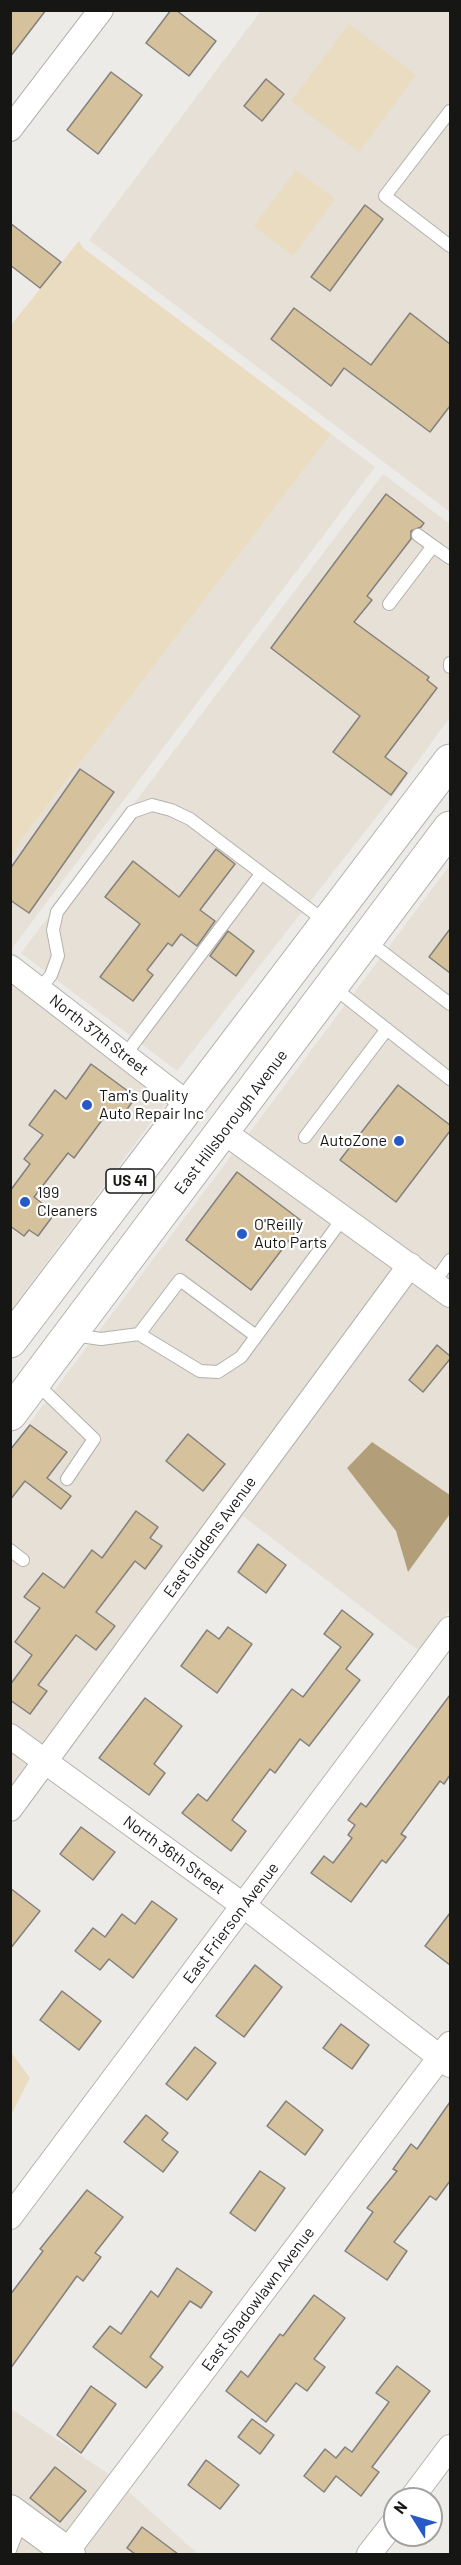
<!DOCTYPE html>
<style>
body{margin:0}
#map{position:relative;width:461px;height:2565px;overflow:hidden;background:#edebe8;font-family:Barlow,sans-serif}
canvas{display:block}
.frame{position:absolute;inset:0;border:12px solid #161614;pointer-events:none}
.north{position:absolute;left:383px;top:2487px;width:60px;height:60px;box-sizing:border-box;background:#fff;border:2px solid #a2a2a1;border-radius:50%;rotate:307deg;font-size:16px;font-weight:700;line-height:24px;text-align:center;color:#161614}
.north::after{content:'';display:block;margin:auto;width:21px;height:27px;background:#2759c7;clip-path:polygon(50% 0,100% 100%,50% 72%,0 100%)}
</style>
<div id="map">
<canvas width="461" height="2565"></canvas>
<div class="frame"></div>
<div class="north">N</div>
</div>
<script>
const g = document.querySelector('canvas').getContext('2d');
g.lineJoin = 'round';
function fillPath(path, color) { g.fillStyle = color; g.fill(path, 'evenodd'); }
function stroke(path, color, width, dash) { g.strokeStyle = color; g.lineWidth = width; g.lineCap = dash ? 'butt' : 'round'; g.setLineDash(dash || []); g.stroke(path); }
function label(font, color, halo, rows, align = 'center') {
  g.font = font + ' Barlow,sans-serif'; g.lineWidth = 4.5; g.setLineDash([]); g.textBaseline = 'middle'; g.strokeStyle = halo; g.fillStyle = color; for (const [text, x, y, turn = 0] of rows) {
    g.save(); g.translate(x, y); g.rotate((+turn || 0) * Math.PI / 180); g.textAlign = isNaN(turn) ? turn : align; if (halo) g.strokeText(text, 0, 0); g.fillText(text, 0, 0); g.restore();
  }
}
fillPath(new Path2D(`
 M261,11H450V512L89,240Z
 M331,434L375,467L13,947L12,954L10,859L19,843Z
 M383,474L450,524V717L392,797L177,1071L21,953Z
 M450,865V1282L247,1136Z
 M10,980L167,1101L11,1310H10Z
 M234,1152L394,1267L41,1746L11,1723L10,1449Z
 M414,1281L450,1308V1495L372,1442L347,1468L396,1531L408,1571L450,1514V1610L419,1651L243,1516L124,1673Z
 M11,1749L29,1763L11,1788Z
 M10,2408L110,2475L64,2537L11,2496Z
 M128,2491L198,2554H87L83,2551Z
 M10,2523L50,2554H11Z`), '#e6e0d6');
fillPath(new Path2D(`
 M349,24L416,75L359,152L291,101Z
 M296,170L335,199L293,256L254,226Z
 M79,241L83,248L331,434L19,843L11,859V325Z
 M11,2052L30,2078L11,2115Z`), '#eadcc1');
fillPath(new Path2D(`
 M372,1442L450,1495V1514L408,1572L396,1531L347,1468Z`), '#b29e79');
const building = new Path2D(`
 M10,10H46L10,57Z
 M171,10H176L216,41L189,76L146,43Z
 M111,72L142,95L98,154L67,130Z
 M266,79L284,94L262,121L244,106Z
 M365,205L383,219L330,291L311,277Z
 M10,223L61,262L40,288L10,265Z
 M294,308L371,365L410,313L450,344V406L430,432L344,368L331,386L271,339Z
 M386,494L424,523L421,527L411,531V539L367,596L372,600L354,622L429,677L427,680L437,688L385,757L407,773L391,795L333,752L360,716L271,648Z
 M80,769L114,792L29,913L10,900V869Z
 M216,849L235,864L200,910L215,921L197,946L181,934L172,946L168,943L147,970L153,975L133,1001L100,977L140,924L105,897L133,861L179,897Z
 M450,929V973L429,957Z
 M228,931L254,951L236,976L210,956Z
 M91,1064L136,1097L119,1120L108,1112L74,1158L68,1153L34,1197L55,1213L38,1236L29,1230L24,1236L10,1226V1191L30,1164L24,1159L43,1135L29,1125L55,1090L66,1099Z
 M398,1085L450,1125V1131L396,1202L340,1160Z
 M237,1172L303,1222L251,1290L186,1240Z
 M437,1345L450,1356V1359L423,1392L409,1380Z
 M30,1425L67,1452L47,1478L71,1496L61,1509L25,1481L10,1500V1450Z
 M188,1434L225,1464L203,1491L166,1461Z
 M136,1511L158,1527L150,1538L162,1546L145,1569L135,1561L96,1612L115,1626L96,1650L76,1635L38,1685L47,1691L30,1714L10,1700V1685L32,1655L15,1642L40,1608L24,1597L43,1573L64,1588L92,1550L102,1558Z
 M258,1544L286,1565L266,1593L238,1572Z
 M342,1610L373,1634L346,1669L360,1680L309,1746L300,1739L275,1773L270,1769L232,1820L246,1831L231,1851L182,1813L198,1794L207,1801L292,1689L303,1697L341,1647L324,1634Z
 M228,1627L252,1644L217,1693L181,1666L207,1630L219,1639Z
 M450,1695V1775L444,1784L440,1781L401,1834L406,1837L386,1863L382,1860L351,1902L311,1873L324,1856L333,1863L352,1838L348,1835L355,1825L348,1820L361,1803L366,1807Z
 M145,1698L182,1726L154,1764L165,1773L149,1795L99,1758Z
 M81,1827L115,1852L93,1880L60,1854Z
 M10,1888L40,1911L10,1949Z
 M152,1901L177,1919L133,1978L109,1959L100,1970L75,1951L93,1928L105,1937L122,1914L135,1924Z
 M450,1913V1965L425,1946Z
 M255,1965L282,1987L244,2037L216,2016Z
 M62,1991L101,2021L79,2050L40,2020Z
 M341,2024L369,2045L352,2069L323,2048Z
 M195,2047L216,2063L187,2100L166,2084Z
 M286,2101L323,2130L305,2155L267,2126Z
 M450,2102V2181L436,2200L430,2196L394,2242L407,2251L387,2280L345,2251L373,2212L367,2208L397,2171L393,2169L411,2144L417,2149Z
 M146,2115L168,2133L162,2140L178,2152L163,2172L124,2142Z
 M260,2171L285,2188L255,2231L230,2213Z
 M87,2190L123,2217L95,2253L101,2257L83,2281L77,2276L10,2369V2295L43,2251L40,2249Z
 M177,2268L212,2292L201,2308L190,2301L150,2357L163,2367L146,2388L93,2347L110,2326L121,2334L151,2291L158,2297Z
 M314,2295L345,2318L314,2359L325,2367L307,2391L296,2383L266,2422L226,2391L241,2371L248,2377L280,2334L283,2336Z
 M397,2366L430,2391L372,2467L379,2472L361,2496L336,2476L324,2492L304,2476L325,2449L336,2458L345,2447L352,2452L389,2402L376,2393Z
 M91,2386L116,2404L81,2453L57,2435Z
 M252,2419L274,2435L260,2454L238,2437Z
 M206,2460L239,2485L220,2509L188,2485Z
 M55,2467L86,2491L60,2522L30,2498Z
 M142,2527L178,2554H135L127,2548Z`);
fillPath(building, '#d5c19b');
stroke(building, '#83817e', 1.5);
const service = new Path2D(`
 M450,111L385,196L450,246
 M418,535L433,546
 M389,604L433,546L450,558
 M450,663V667
 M368,941L450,1004
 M333,987L450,1079
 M40,989L51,975L58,956L53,930L57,912L132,812L152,805L171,810L190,819L326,922
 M125,1055L261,874
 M305,1137L387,1029
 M434,1283L450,1260
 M139,1334L180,1280L256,1336
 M73,1335L101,1339L139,1334L200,1371L218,1372L241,1357L343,1218
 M36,1383L94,1439L67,1479
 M10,1550L23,1560
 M10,2550L22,2520`);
const minor = new Path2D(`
 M10,129L101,10
 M10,967L188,1104
 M224,1132L450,1295
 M10,1736L244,1906L450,2065
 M10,1809L410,1265
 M10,2217L450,1629
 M411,2499L450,2447
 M65,2554L450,2044
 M369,2554L395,2521`);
const tertiary = new Path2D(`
 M10,2510L70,2554`);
const primary = new Path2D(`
 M10,1341L450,761
 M10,1414L450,828`);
stroke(service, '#b3b1ae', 14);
stroke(minor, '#b3b1ae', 26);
stroke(tertiary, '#b3b1ae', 32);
stroke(primary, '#b3b1ae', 35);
stroke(service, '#fff', 12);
stroke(minor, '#fff', 24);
stroke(tertiary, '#fff', 30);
stroke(primary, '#fff', 33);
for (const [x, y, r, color] of [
 [87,1105,6,"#2759c7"],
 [399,1141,6,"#2759c7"],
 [25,1202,6,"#2759c7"],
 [242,1234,6,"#2759c7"]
]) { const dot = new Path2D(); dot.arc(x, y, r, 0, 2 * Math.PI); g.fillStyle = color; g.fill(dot); stroke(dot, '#fff', 2); }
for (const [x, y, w] of [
 [130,1181,48]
]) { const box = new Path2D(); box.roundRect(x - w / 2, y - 12, w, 24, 4.5); g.fillStyle = '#fff'; g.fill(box); stroke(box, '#161614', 1.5); }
label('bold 15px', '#161614', null, [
 ["US 41",130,1181]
]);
label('16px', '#161614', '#fff', [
 ["North 37th Street",99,1035,38],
 ["East Hillsborough Avenue",231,1122,-53],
 ["East Giddens Avenue",210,1537,-54],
 ["North 36th Street",174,1855,36],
 ["East Frierson Avenue",231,1923,-53],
 ["East Shadowlawn Avenue",258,2299,-53]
]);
label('16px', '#161614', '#fff', [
 ["Tam's Quality",99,1096],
 ["Auto Repair Inc",99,1114],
 ["AutoZone",387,1141,"right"],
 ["199",37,1193],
 ["Cleaners",37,1211],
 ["O'Reilly",254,1225],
 ["Auto Parts",254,1243]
], 'left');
</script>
